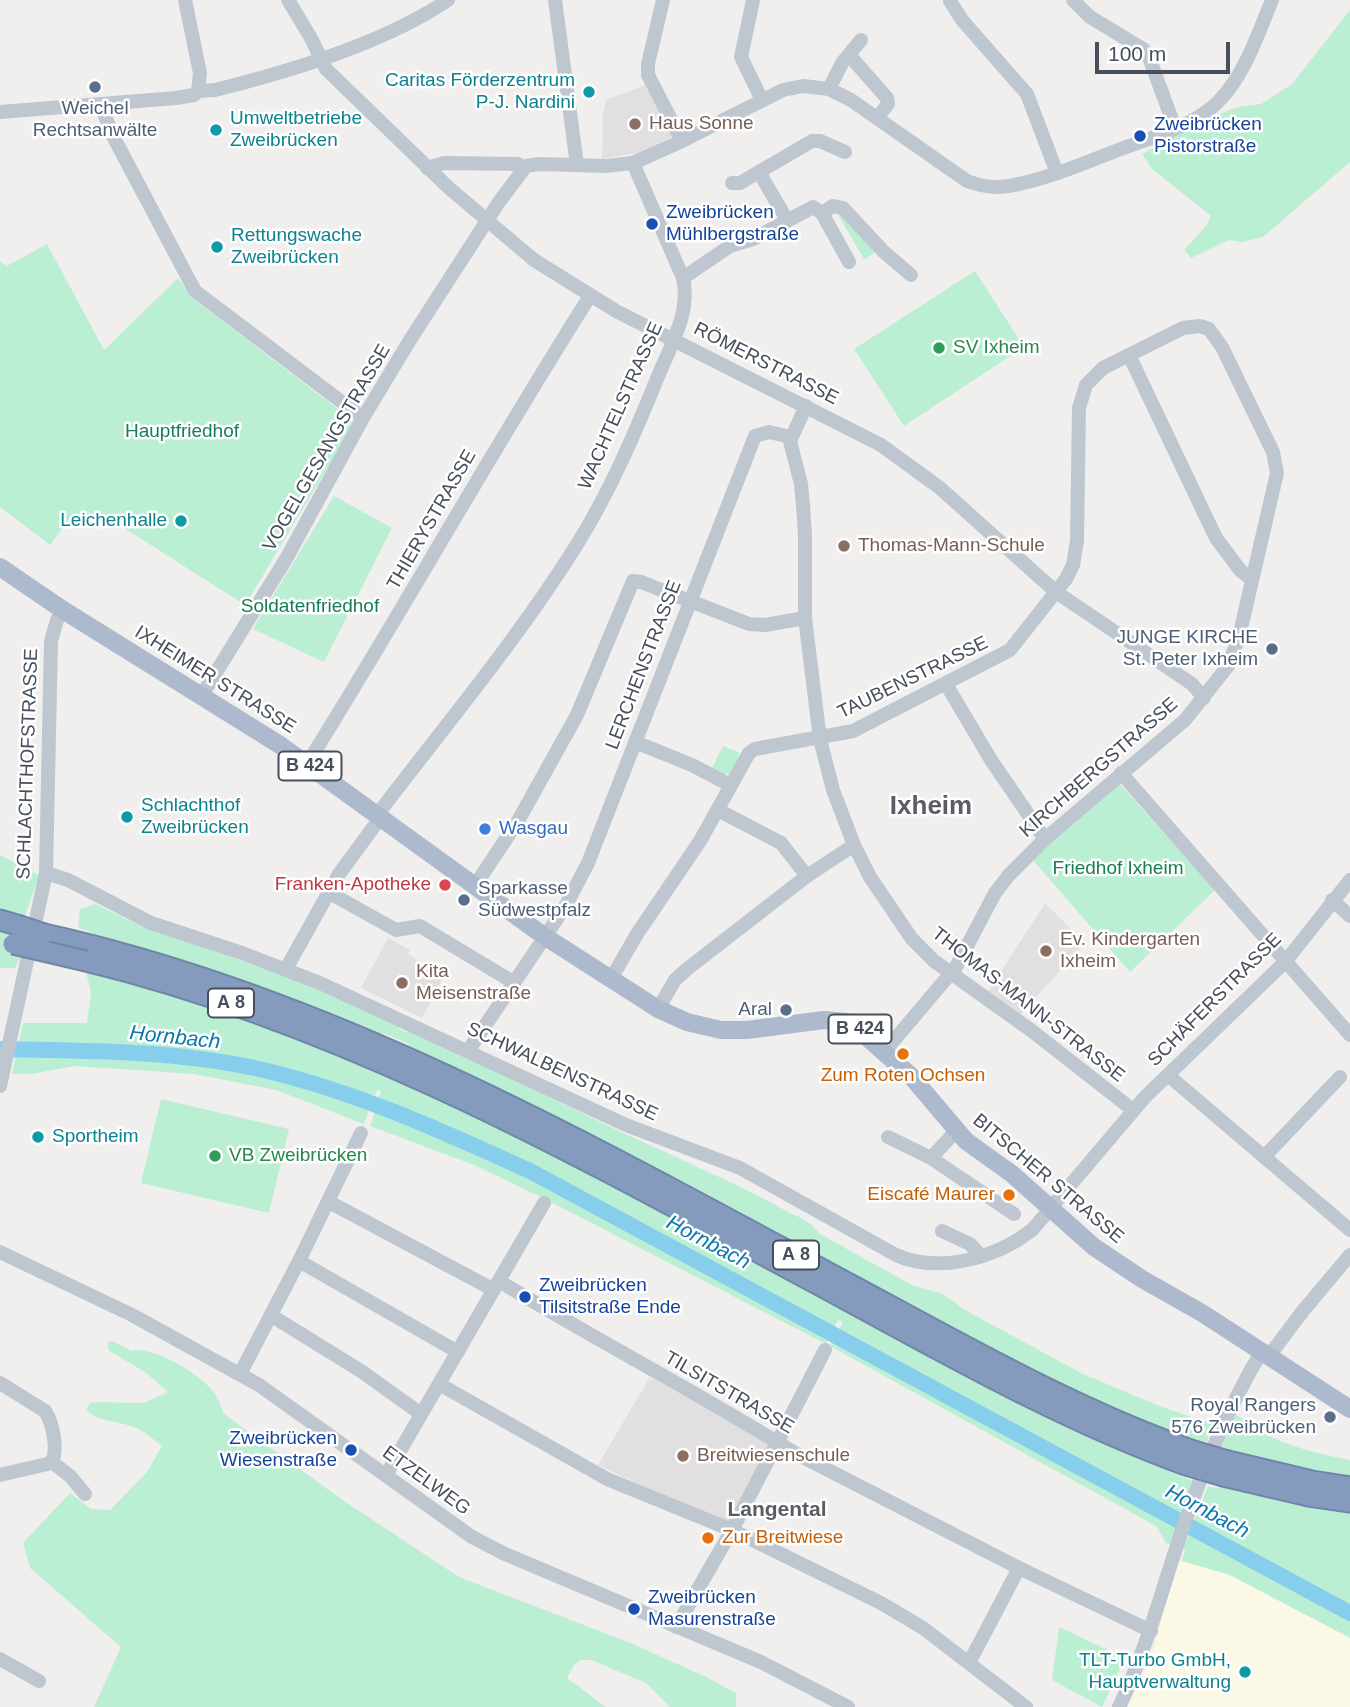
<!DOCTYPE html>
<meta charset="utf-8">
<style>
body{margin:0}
#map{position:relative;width:1350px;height:1707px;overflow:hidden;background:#f1eeee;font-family:Arial,sans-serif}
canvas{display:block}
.scale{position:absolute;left:1095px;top:42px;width:135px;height:32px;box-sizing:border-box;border:4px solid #464f5b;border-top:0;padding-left:9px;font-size:21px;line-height:24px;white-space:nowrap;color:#464f5b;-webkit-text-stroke:5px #fff;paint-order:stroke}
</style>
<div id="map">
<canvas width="1350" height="1707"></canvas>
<div class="scale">100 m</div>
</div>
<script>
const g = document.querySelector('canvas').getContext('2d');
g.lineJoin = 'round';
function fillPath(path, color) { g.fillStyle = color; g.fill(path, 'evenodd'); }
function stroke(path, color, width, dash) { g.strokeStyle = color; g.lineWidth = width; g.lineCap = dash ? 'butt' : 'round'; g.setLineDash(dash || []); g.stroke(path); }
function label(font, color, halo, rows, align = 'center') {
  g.font = font + ' Arial,sans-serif'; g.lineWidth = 5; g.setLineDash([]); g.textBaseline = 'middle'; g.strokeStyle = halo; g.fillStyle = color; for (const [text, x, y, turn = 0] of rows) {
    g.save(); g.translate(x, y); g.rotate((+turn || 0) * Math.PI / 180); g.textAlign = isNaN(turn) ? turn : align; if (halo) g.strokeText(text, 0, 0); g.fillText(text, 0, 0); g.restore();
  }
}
fillPath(new Path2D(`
 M1178,1560L1230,1575L1350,1638V1707H1128L1153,1651Z`), '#fcf8e6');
fillPath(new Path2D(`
 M645,85L673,136L641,152L602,159L603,115L606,100Z
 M1045,903L1085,943L1020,1015L988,992Z
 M388,938L410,950L408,954L443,978L422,1018L361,988Z
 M650,1377L766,1441L768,1447L728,1523L722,1524L598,1465Z`), '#e2dfe0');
fillPath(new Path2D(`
 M1350,10V162L1263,237L1242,242L1229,240L1191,258L1184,250L1207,225L1211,216L1152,169L1142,154L1211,117L1238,107L1261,104L1292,84Z
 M834,208L878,251L864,259Z
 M47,244L104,350L178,278L192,298L355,422L245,605L110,519L70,518L50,545L0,507V261L7,266Z
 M975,271L1024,347L904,426L854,349Z
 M334,496L392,528L324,662L253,629Z
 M723,746L740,753L731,773L724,775L712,768Z
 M1118,782L1215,890L1130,972L1032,859Z
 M0,855L39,875L25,916L20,915L10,955L20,957L15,968H0Z
 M95,904L141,926L312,985L400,1024L399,1029L406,1032L411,1029C480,1062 548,1097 617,1130C672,1156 728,1179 781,1208C800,1219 805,1216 820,1234L914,1286L943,1294L965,1310L1083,1374L1162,1407L1212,1424L1207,1442L1195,1439L1182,1477L1194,1481L1171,1545L1166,1543L1156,1526L830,1346L843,1322L838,1320L826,1344L547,1200L474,1165L370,1126L381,1091L377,1090L364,1124L276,1090L194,1074L74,1066L32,1074H12L23,1023H87L91,992L86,972H83L93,933L78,928L80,909ZM383,1033L409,1044L394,1080L368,1068Z
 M161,1099L289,1129L269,1213L141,1183Z
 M112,1341L131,1351C154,1345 199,1374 214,1392C218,1398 221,1407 223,1413L341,1499L459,1577L633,1644L704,1676L736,1693V1707H670L646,1683L591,1660H580L574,1665L567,1678L606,1707H94L121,1647L30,1568L23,1543L70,1493L91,1509L110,1510L147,1472L162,1446C155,1441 147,1433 138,1429C121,1420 95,1423 86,1409L90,1403L96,1402L144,1403L168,1392L145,1372L108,1350V1342Z
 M1236,1415C1245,1418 1249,1427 1258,1431C1287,1446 1319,1454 1350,1460V1638L1230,1575L1182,1561L1185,1550L1183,1549L1208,1486L1219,1489L1231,1450L1222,1447Z
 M1059,1627L1125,1658L1102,1707L1052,1680Z`), '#bbefd4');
stroke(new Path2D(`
 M0,1049C83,1051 168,1050 250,1067C348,1088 440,1130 530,1171L1350,1613`), '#87ceed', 16);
const highway = new Path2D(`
 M0,920L17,925
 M44,934C329,997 583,1141 838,1278C953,1339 1067,1406 1191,1450
 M86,961C354,1026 595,1165 836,1294C950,1356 1063,1420 1186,1465
 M1228,1461L1312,1481L1350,1487
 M1223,1476L1309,1496L1350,1502`);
stroke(highway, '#7086a9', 23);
stroke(new Path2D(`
 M185,0L200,73L198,91
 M288,0L311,38L326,69L449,188L534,260L616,311L881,445L940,488L1056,592L1192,684L1204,698
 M555,0L577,165
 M663,0L648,64V75L682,141
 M753,0L741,57L762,100
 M1073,0L1090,17L1143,49L1149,57L1175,128
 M950,1L962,20L1027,94L1057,173
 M849,55L887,98L888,104L877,118
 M829,89L842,63L861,40
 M100,104L114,138L195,291L363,418
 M0,112L176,98L194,95L198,91L215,90C288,72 386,42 448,0
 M427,168L444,163L518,164
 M759,172L787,220
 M732,183H740L812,141H820L845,152
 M822,213L833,206L843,208L884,252L911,275
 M683,278L730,246L753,239L813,207L822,213L849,262
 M1129,355L1216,538L1240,570L1251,579
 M806,406L790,441L801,484L803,505L805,535V618L820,739L833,790L854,845L870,877L912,939L934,961L1032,1031L1133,1110
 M946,684L991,760L1045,839
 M202,695L286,559L363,418L410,340L499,202L526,166L540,164L606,166L633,163L682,141L783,90L803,86L829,89L851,100L967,181C983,187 998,189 1014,185C1051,178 1086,162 1121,149C1152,137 1192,127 1217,103C1245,75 1257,36 1272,0
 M635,742L692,765L730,785
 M307,764C404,609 492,450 590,296
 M1121,773L1350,1035
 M718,810L781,843L807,876
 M377,815C444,727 517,640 576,546C610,492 635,433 659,374C671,345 691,311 683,278L633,163
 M46,873L68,880L151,923L242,953L320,983L626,1125L740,1168L896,1255C939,1274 997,1258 1033,1229L1145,1097L1285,962L1350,880
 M474,887L518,821L577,715L633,581L641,582L749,624L765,625L805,618
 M328,892L396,930L420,926L513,982
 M1332,900L1350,916
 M286,969L339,874L381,817
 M611,979L637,934L700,841L749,753L755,749L853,731L1010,650L1066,579L1073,565L1077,541L1079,408L1086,385L1103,368L1183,328L1200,326L1209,329L1222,347L1273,452L1277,473L1239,637L1228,666L1185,720L1045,839L1009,875L995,893L956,967L885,1051
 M658,1009L675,980L687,969L807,876L854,845
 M468,1051L565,907L588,863L755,436L769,432L791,437
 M1169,1076L1350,1230
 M0,1086L46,873L51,641L57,620L63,610
 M888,1137L931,1158L1014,1214
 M1264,1157L1340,1077
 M931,1158L956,1131
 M329,1202L494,1290
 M942,1231L970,1244L980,1255
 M0,1252L132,1315L259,1385L472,1537L505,1554L761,1662L848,1707
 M299,1261L458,1352
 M499,1281C596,1340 697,1392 793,1452L1019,1568L1151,1631
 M272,1316L361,1371L421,1414
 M1269,1356L1302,1312L1350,1255
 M240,1374L299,1261L361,1133
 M0,1383L45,1411C53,1423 58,1449 52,1462L47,1464L0,1475
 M439,1384L607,1479L732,1530L881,1603L923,1628L1026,1707
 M52,1462L70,1476L85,1494
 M386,1475L544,1203
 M676,1627L732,1530L825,1350
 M0,1659L39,1681
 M969,1663L1019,1568
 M1119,1707C1141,1661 1155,1615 1170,1567C1193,1494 1222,1416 1262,1351`), '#bec7d0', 14);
stroke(new Path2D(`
 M0,567L63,610L280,745L544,936L658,1009L687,1022L721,1030H747L824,1020L846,1022L854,1026L910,1075L966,1141L1012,1174L1094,1247L1142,1279L1202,1313L1350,1409`), '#adbacd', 18);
stroke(highway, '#859bbe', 19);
const highwayBridge = new Path2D(`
 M17,925L44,934
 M13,944L86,961
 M1191,1450L1228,1461
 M1186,1465L1223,1476`);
stroke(highwayBridge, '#7086a9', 23, []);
stroke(highwayBridge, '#859bbe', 19);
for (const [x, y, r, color] of [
 [95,87,7,"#5c6f8a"],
 [589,92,7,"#0f9aa8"],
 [635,124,7,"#8d6e63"],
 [216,130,7,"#0f9aa8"],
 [1140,136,7,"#1a4fb4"],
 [652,224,7,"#1a4fb4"],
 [217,247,7,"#0f9aa8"],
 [939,348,7,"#2e9e5b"],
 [181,521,7,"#0f9aa8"],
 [844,546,7,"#8d6e63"],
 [1272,649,7,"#5c6f8a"],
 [127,817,7,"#0f9aa8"],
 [485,829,7,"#3f7fe0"],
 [445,885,7,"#e0444e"],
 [464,900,7,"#5c6f8a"],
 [1046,951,7,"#8d6e63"],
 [402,983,7,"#8d6e63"],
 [786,1010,7,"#5c6f8a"],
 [903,1054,7,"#e8710a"],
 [38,1137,7,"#0f9aa8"],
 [215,1156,7,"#2e9e5b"],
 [1009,1195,7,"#e8710a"],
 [525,1297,7,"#1a4fb4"],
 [1330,1417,7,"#5c6f8a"],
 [351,1450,7,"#1a4fb4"],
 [683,1456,7,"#8d6e63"],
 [708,1538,7,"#e8710a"],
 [634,1609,7,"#1a4fb4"],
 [1245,1672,7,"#0f9aa8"]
]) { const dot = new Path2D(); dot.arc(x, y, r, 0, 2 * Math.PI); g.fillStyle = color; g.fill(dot); stroke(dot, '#fff', 2.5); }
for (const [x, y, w] of [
 [310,766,63],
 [231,1003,46],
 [860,1029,63],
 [796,1255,46]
]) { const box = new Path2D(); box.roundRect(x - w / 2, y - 14.5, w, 29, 5); g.fillStyle = '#fff'; g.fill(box); stroke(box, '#464f5b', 2); }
label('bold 18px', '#464f5b', null, [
 ["B 424",310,766],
 ["A 8",231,1003],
 ["B 424",860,1029],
 ["A 8",796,1255]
]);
label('19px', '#0d838f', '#fff', [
 ["Caritas Förderzentrum",575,81,"right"],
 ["P-J. Nardini",575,103,"right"],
 ["Umweltbetriebe",230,119],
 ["Zweibrücken",230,141],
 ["Rettungswache",231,236],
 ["Zweibrücken",231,258],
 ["Leichenhalle",167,521,"right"],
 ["Schlachthof",141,806],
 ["Zweibrücken",141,828],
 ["Sportheim",52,1137],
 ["TLT-Turbo GmbH,",1231,1661,"right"],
 ["Hauptverwaltung",1231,1683,"right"]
], 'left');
label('19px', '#4e5e75', '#fff', [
 ["Weichel",95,109,"center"],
 ["Rechtsanwälte",95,131,"center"],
 ["JUNGE KIRCHE",1258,638],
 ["St. Peter Ixheim",1258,660],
 ["Sparkasse",478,889,"left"],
 ["Südwestpfalz",478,911,"left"],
 ["Aral",772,1010],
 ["Royal Rangers",1316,1406],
 ["576 Zweibrücken",1316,1428]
], 'right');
label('19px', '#785e54', '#fff', [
 ["Haus Sonne",649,124],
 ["Thomas-Mann-Schule",858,546],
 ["Ev. Kindergarten",1060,940],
 ["Ixheim",1060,962],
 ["Kita",416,972],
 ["Meisenstraße",416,994],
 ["Breitwiesenschule",697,1456]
], 'left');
label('19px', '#164399', '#fff', [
 ["Zweibrücken",1154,125],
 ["Pistorstraße",1154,147],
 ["Zweibrücken",666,213],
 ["Mühlbergstraße",666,235],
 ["Zweibrücken",539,1286],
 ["Tilsitstraße Ende",539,1308],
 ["Zweibrücken",337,1439,"right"],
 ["Wiesenstraße",337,1461,"right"],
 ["Zweibrücken",648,1598],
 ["Masurenstraße",648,1620]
], 'left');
label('19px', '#27864d', '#fff', [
 ["SV Ixheim",953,348],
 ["VB Zweibrücken",229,1156]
], 'left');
label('19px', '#464f5b', '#fff', [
 ["RÖMERSTRASSE",766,364,27],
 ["WACHTELSTRASSE",621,406,-66],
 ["VOGELGESANGSTRASSE",327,448,-60],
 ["THIERYSTRASSE",432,520,-60],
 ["LERCHENSTRASSE",644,665,-69],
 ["TAUBENSTRASSE",913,678,-26],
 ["IXHEIMER STRASSE",215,680,32],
 ["SCHLACHTHOFSTRASSE",28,764,-88],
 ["KIRCHBERGSTRASSE",1099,768,-41],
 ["SCHÄFERSTRASSE",1215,1000,-45],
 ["THOMAS-MANN-STRASSE",1028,1005,38],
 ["SCHWALBENSTRASSE",562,1072,25],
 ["BITSCHER STRASSE",1048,1179,40],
 ["TILSITSTRASSE",729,1393,30],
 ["ETZELWEG",426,1481,36]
]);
label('19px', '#157e53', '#fff', [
 ["Hauptfriedhof",182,432],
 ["Soldatenfriedhof",310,607],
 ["Friedhof Ixheim",1118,869]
]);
label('19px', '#366cbe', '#fff', [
 ["Wasgau",499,829]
], 'left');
label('19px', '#be3a42', '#fff', [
 ["Franken-Apotheke",431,885]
], 'right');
label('19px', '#c56008', '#fff', [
 ["Zum Roten Ochsen",903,1076],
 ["Eiscafé Maurer",995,1195,"right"],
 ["Zur Breitwiese",722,1538,"left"]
]);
label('italic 21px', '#0a79aa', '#fff', [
 ["Hornbach",175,1038,6],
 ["Hornbach",708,1243,28],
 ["Hornbach",1207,1512,28]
]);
label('bold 21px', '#5a5d63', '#fff', [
 ["Langental",777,1510]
]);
label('bold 26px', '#5a5d63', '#fff', [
 ["Ixheim",931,807]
]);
</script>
